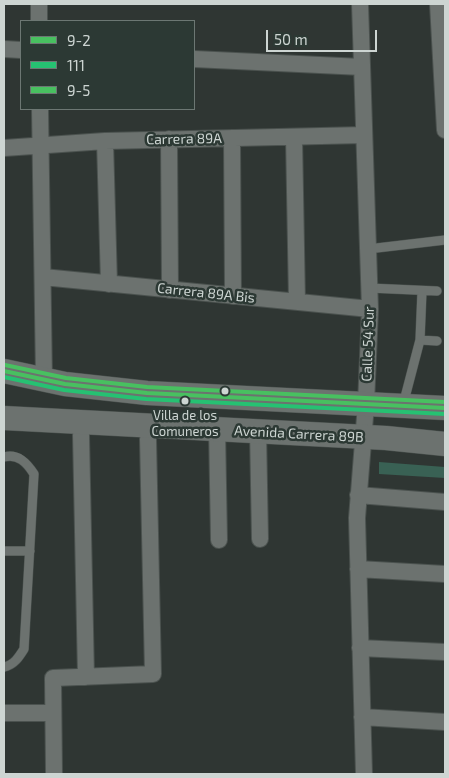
<!DOCTYPE html>
<style>
body{margin:0}
#map{position:relative;width:449px;height:778px;overflow:hidden;background:#2f3633;font-family:"Exo 2",sans-serif}
canvas{display:block}
.frame{position:absolute;inset:0;border:5px solid #cdd5d2;pointer-events:none}
.legend{position:absolute;left:20px;top:20px;width:175px;height:90px;box-sizing:border-box;background:#2c3934;border:1px solid #6c7773;margin:0;padding:6px 9px;list-style:none;font-size:15px;color:#cdd5d2}
.legend li{display:flex;align-items:center;gap:10px;height:25px}
.legend b{width:25px;border:1px solid #6c7773}
.scale{position:absolute;left:266px;top:30px;width:111px;height:22px;box-sizing:border-box;border:2px solid #cdd5d2;border-top:0;padding-left:6px;font-size:15px;line-height:18px;white-space:nowrap;color:#cdd5d2;-webkit-text-stroke:4px #2c3934;paint-order:stroke}
</style>
<div id="map">
<canvas width="449" height="778"></canvas>
<div class="frame"></div>
<ul class="legend">
<li><b style="height:6px;background:#48c060"></b>9-2</li>
<li><b style="height:6px;background:#26c172"></b>111</li>
<li><b style="height:6px;background:#48c060"></b>9-5</li>
</ul>
<div class="scale">50 m</div>
</div>
<script>
const g = document.querySelector('canvas').getContext('2d');
g.lineJoin = 'round';
function fillPath(path, color) { g.fillStyle = color; g.fill(path, 'evenodd'); }
function stroke(path, color, width, dash) { g.strokeStyle = color; g.lineWidth = width; g.lineCap = dash ? 'butt' : 'round'; g.setLineDash(dash || []); g.stroke(path); }
function label(font, color, halo, rows, align = 'center') {
  g.font = font + ' "Exo 2",sans-serif'; g.lineWidth = 5; g.setLineDash([]); g.textBaseline = 'middle'; g.strokeStyle = halo; g.fillStyle = color; for (const [text, x, y, turn = 0] of rows) {
    g.save(); g.translate(x, y); g.rotate((+turn || 0) * Math.PI / 180); g.textAlign = isNaN(turn) ? turn : align; if (halo) g.strokeText(text, 0, 0); g.fillText(text, 0, 0); g.restore();
  }
}
fillPath(new Path2D(`
 M379,462L445,467V478L379,474Z`), '#396154');
const lane = new Path2D(`
 M368,249L445,240
 M369,288L437,291
 M420,340L422,291
 M403,405L420,340L437,341
 M4,457C18,453 27,463 34,474L24,649C19,657 14,665 4,667
 M4,551H30`);
const street = new Path2D(`
 M39,4V21
 M360,4L370,309L366,404L357,518L364,774
 M438,4L445,130
 M4,49L21,50
 M194,59L362,67
 M40,109L44,380
 M294,137L297,302
 M232,138L233,296
 M169,139L170,290
 M105,141L109,284
 M4,148L105,141L364,135
 M43,277L370,309
 M217,429L219,540
 M258,431L260,539
 M81,435L86,677
 M358,495L445,502
 M358,569L445,574
 M360,648L445,652
 M4,713H53
 M362,717L445,722
 M54,774L53,678L153,674L148,439`);
const secondary = new Path2D(`
 M4,371L65,384L147,393L445,408
 M4,418L386,438L445,444`);
stroke(lane, '#4b524f', 10);
stroke(street, '#4b524f', 18);
stroke(secondary, '#4b524f', 25);
stroke(lane, '#6c726f', 9);
stroke(street, '#6c726f', 16);
stroke(secondary, '#6c726f', 24);
stroke(new Path2D(`
 M4,371L65,384L147,393L445,408`), '#48c060', 4);
stroke(new Path2D(`
 M4,377L64,390L146,399L445,414`), '#26c172', 4);
stroke(new Path2D(`
 M5,365L66,378L147,387L445,402`), '#48c060', 4);
for (const [x, y, r, color] of [
 [225,391,4.5,"#cdd5d2"],
 [185,401,4.5,"#cdd5d2"]
]) { const dot = new Path2D(); dot.arc(x, y, r, 0, 2 * Math.PI); g.fillStyle = color; g.fill(dot); stroke(dot, '#2c3934', 2); }
label('13px', '#cdd5d2', '#2c3934', [
 ["Villa de los",185,416],
 ["Comuneros",185,432]
]);
label('14px', '#cdd5d2', '#2c3934', [
 ["Carrera 89A",184,139,-1],
 ["Carrera 89A Bis",206,293,6],
 ["Calle 54 Sur",368,344,-88],
 ["Avenida Carrera 89B",299,434,3]
]);
</script>
